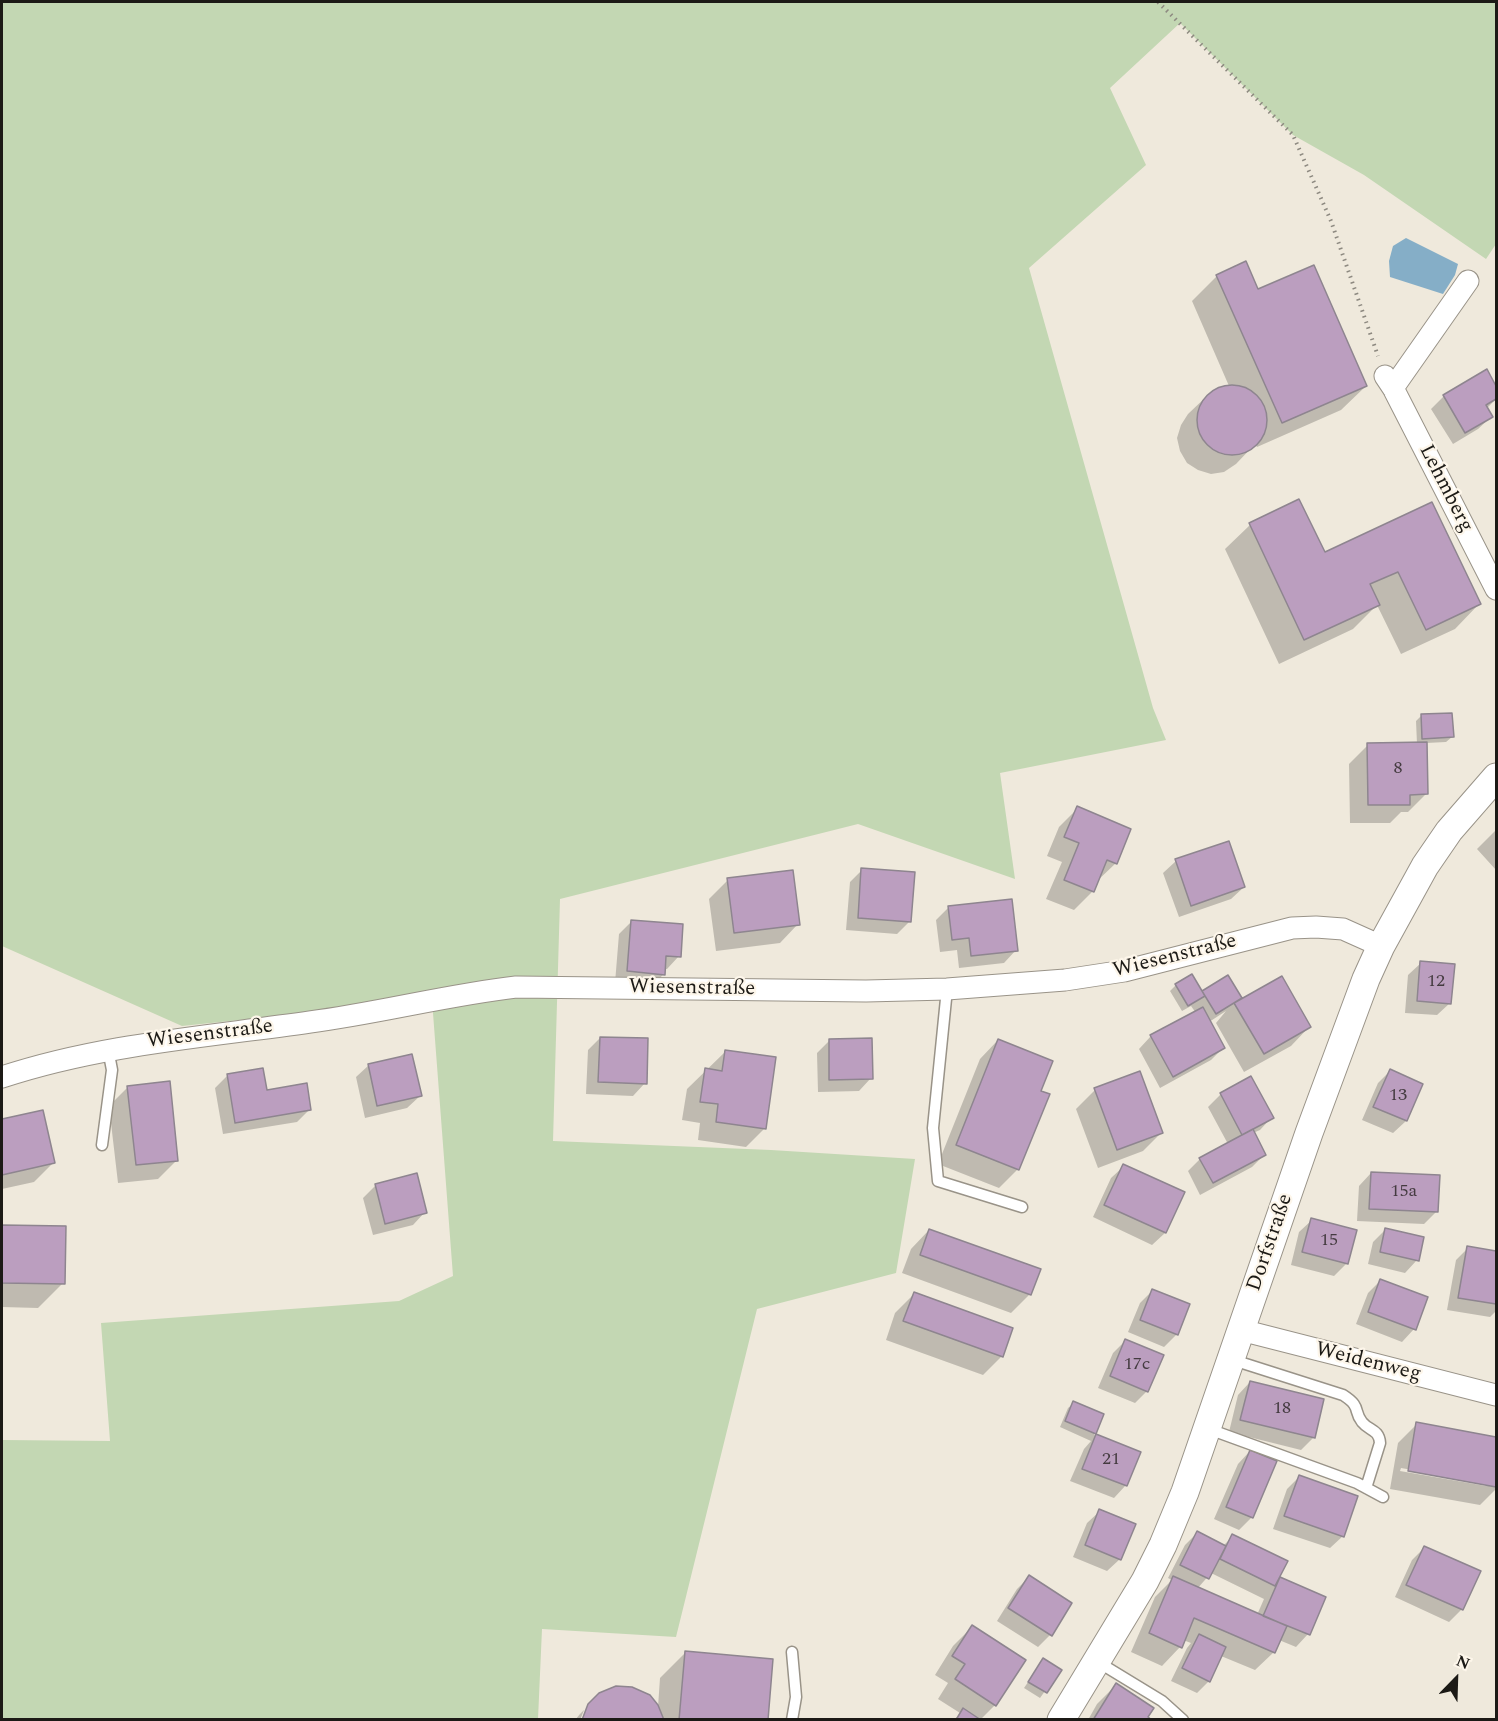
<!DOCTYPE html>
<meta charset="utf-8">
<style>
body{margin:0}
#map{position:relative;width:1498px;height:1721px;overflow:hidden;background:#efe9dc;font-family:Spectral,serif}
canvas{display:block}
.frame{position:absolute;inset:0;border:3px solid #1c1a16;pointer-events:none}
.north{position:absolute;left:1426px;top:1649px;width:60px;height:60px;-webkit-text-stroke:4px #fdf6ea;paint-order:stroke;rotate:23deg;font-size:16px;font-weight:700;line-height:24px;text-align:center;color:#1c1a16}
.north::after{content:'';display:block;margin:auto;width:21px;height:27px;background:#1c1a16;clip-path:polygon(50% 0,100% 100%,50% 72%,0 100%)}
</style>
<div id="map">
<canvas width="1498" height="1721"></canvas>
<div class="frame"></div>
<div class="north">N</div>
</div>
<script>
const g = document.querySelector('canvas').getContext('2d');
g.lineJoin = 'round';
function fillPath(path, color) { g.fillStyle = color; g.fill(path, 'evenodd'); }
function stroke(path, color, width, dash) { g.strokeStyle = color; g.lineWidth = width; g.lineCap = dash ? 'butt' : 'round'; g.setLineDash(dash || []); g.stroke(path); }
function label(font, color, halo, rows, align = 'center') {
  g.font = font + ' Spectral,serif'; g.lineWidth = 4.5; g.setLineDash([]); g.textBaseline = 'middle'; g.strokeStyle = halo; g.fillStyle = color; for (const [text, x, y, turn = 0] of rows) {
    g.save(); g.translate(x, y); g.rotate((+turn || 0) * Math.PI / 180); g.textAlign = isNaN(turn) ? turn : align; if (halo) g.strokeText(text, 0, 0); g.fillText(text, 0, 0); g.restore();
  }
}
fillPath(new Path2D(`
 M2,2H1496V244L1486,259L1364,175L1293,135L1180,23L1110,88L1146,165L1029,268L1153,708L1166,740L1000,773L1015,879L858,824L560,899L553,1141L771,1150L915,1159L896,1273L757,1309L676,1637L542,1629L538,1719H2V1440L110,1441L101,1323L399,1301L453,1276L432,1000L182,1026L2,946Z`), '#c3d7b3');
fillPath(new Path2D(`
 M1406,238L1458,264L1455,275L1443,294L1390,277L1389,261L1393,246Z`), '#85aec7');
fillPath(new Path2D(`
 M1217,276L1257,291L1366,386L1341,410L1257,447L1255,444L1236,464L1224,472L1211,474L1198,470L1187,463L1180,451L1177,438L1181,425L1188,414L1208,395L1220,387L1229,386L1192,301Z
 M1486,371L1496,389V399L1486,409L1491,417L1478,429L1453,444L1431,409L1444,396Z
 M1299,501L1324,554L1432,504L1479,604L1455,629L1401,654L1377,605L1353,629L1279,664L1225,549L1250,525Z
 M1421,716L1452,737L1446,742L1426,743L1427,793L1408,812H1401L1390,823H1350L1349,764L1368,745L1417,744L1416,721Z
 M1078,808L1116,863L1096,882L1092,892L1074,910L1046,899L1062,862L1047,856L1059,827Z
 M1496,830V870L1477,849Z
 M1176,861L1244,887L1231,899L1179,917L1163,873Z
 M862,870L910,921L897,934L846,930L850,882Z
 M728,880L798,924L780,943L716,951L709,899Z
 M949,907L1016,950L1004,963L959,968L957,950L940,952L936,920Z
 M632,921L679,956L667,969H664V974L651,986L615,983L619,934Z
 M1421,963L1450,1003L1437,1015L1405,1013L1408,975Z
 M1176,985L1202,993L1240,998L1235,1003L1309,1027L1291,1046L1244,1072L1216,1023L1226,1011L1209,1022L1223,1048L1211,1060L1160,1088L1139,1049L1151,1036L1196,1013L1191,1006L1182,1011L1170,991Z
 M600,1038L645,1083L633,1096L586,1094L588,1050Z
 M998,1040L1039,1092L1018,1169L999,1188L938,1164L980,1059Z
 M829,1041L871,1078L859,1091L818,1092L817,1053Z
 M726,1051L765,1128L746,1147L698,1140L700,1123L682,1120L687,1089Z
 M369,1065L420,1096L407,1108L365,1118L356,1077Z
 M1390,1071L1421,1085L1406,1121L1393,1133L1362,1120L1378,1083Z
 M1139,1073L1161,1133L1143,1151L1098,1168L1076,1109L1095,1090Z
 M228,1075L266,1092L310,1109L297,1122L223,1134L215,1088Z
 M1251,1078L1272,1117L1260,1130L1253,1133L1264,1155L1252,1167L1200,1195L1188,1171L1200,1159L1228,1144L1208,1107L1221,1094Z
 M128,1087L177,1160L158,1179L118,1183L109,1106Z
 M42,1112L53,1163L34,1182L2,1189V1121Z
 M1124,1166L1183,1193L1165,1233L1152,1245L1093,1217L1111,1178Z
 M1371,1173L1437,1211L1424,1224L1357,1221L1359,1186Z
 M376,1185L425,1212L413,1225L373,1235L363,1198Z
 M1312,1220L1347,1263L1334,1276L1291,1265L1299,1232Z
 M2,1226L64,1227L63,1283L38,1308L2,1307Z
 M929,1230L1030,1294L1011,1313L902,1273L911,1249Z
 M1385,1230L1417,1260L1405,1273L1368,1264L1373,1242Z
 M1468,1248L1496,1253V1311L1490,1317L1447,1310L1456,1260Z
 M1381,1280L1426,1298L1414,1329L1402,1342L1356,1324L1368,1293Z
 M1152,1291L1177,1334L1164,1347L1128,1332L1140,1303Z
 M914,1294L1002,1356L983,1375L886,1340L895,1313Z
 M1125,1341L1147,1391L1135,1403L1098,1388L1113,1353Z
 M1250,1382L1314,1437L1301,1450L1229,1432L1238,1395Z
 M1074,1403L1102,1415L1094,1435L1139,1452L1126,1485L1114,1498L1070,1481L1084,1449L1091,1441L1060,1427L1068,1408Z
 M1417,1424L1496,1438V1489L1480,1505L1390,1489L1398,1443ZM1401,1468L1486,1483V1486L1400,1471Z
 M1250,1451L1252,1517L1239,1530L1214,1519L1238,1464Z
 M1299,1477L1343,1536L1330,1548L1273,1529L1287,1489Z
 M1100,1511L1120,1559L1107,1571L1073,1557L1087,1523Z
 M1197,1533L1223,1546L1233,1536L1278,1578L1324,1598L1308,1634L1296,1647L1279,1640L1274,1652L1255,1670L1221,1656L1209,1681L1197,1693L1171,1681L1187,1648L1191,1643L1183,1640L1180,1647L1162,1666L1131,1652L1155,1597L1172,1580L1168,1578L1185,1545ZM1211,1573L1264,1599L1257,1615L1197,1589Z
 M1424,1548L1462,1609L1449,1622L1395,1597L1412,1560Z
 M1029,1577L1050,1635L1038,1647L997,1621L1017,1589Z
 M972,1627L995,1705L980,1720H954L960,1713L938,1699L948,1683L935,1675L953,1646Z
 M685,1653L766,1720H584L588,1708H586L600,1694L658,1707L660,1678Z
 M1043,1660L1060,1670L1040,1698L1024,1688Z
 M1116,1685L1146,1717L1149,1720H1088L1097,1704Z
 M584,1710L580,1720H575L580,1714Z`), '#0003');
const building = new Path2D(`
 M1246,261L1258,289L1314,265L1367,386L1282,423L1216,275Z
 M1487,369L1496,386V399L1486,405L1493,417L1465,433L1443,395Z
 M1197 420a35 35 0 1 1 70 0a35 35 0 1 1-70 0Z
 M1299,499L1325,552L1432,502L1481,604L1426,630L1398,572L1370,584L1380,605L1304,640L1249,523Z
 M1452,713L1454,737L1422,739L1421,714Z
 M1427,742L1428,794L1410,795V805H1368L1367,743Z
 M1077,806L1131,829L1117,864L1107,860L1094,892L1064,880L1079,843L1064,837Z
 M1229,841L1245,887L1191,906L1175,859Z
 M861,868L915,872L911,922L858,918Z
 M793,870L800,925L734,933L727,878Z
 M1012,899L1018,951L971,956L969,938L952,940L948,906Z
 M631,920L683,924L681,957L666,956L665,975L627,971Z
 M1420,961L1455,964L1451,1004L1417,1001Z
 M1192,974L1205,996L1188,1006L1175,984Z
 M1228,975L1242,998L1216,1014L1202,991Z
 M1282,976L1311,1027L1264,1054L1234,1003Z
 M1203,1007L1225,1048L1173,1077L1150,1035Z
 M600,1037L648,1038L647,1084L598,1082Z
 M872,1038L873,1079L829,1080V1039Z
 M998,1039L1053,1061L1041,1091L1050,1094L1019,1170L956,1145Z
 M725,1050L776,1057L766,1129L716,1122L718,1104L700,1102L705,1068L722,1071Z
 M412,1054L422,1096L377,1106L368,1064Z
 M263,1068L267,1090L307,1083L311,1110L235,1123L227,1074Z
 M1390,1069L1423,1084L1407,1121L1373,1107Z
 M1140,1071L1163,1133L1117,1150L1094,1088Z
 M1251,1076L1274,1118L1242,1135L1220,1093Z
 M170,1081L178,1161L136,1165L127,1086Z
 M43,1110L55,1163L2,1175V1119Z
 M1253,1129L1266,1155L1213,1183L1199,1158Z
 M1123,1164L1185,1192L1166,1233L1104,1205Z
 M1371,1172L1440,1175L1438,1212L1369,1209Z
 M417,1173L427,1213L385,1224L375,1184Z
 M1311,1218L1357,1230L1348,1264L1302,1252Z
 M2,1225L66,1226L65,1284L2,1283Z
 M1385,1228L1424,1237L1419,1261L1380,1252Z
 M929,1229L1041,1269L1031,1295L920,1255Z
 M1467,1246L1496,1251V1304L1458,1298Z
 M1380,1279L1428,1297L1416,1330L1368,1312Z
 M1152,1289L1190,1304L1178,1335L1140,1320Z
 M914,1292L1013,1328L1003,1357L903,1321Z
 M1125,1339L1164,1355L1148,1392L1110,1376Z
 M1250,1381L1324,1399L1315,1438L1240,1420Z
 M1073,1401L1104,1414L1096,1434L1065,1421Z
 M1416,1422L1496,1437V1487L1408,1471Z
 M1096,1434L1141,1452L1127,1486L1082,1469Z
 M1250,1450L1277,1461L1253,1518L1226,1507Z
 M1299,1475L1358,1496L1344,1537L1284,1516Z
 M1099,1509L1136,1524L1121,1560L1085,1545Z
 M1197,1531L1226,1546L1209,1579L1180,1565Z
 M1232,1534L1288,1561L1275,1586L1220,1559Z
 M1424,1546L1481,1571L1463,1610L1406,1585Z
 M1029,1575L1072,1603L1052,1636L1008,1608Z
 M1173,1576L1287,1626L1275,1653L1194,1618L1182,1648L1149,1633Z
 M1280,1577L1326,1597L1310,1635L1263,1616Z
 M972,1625L1026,1660L996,1706L955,1679L965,1664L952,1656Z
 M1199,1634L1226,1647L1210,1682L1182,1668Z
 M685,1651L773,1659L768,1720H679Z
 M1043,1658L1062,1670L1047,1693L1028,1682Z
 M1116,1683L1154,1708L1148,1717L1152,1720H1093Z
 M616,1686L632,1687L650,1695L658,1705L664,1720H582L588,1704L599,1693Z
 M963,1708L981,1720H956Z`);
fillPath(building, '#bb9ebf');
stroke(building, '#8e858f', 1.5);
const service = new Path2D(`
 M947,989L933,1128L938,1181L1022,1207
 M102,1145L112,1070L108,1049
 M1230,1359L1343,1395C1362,1407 1353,1411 1362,1422C1369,1431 1379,1429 1380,1443L1366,1488
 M1206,1428L1357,1483L1383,1497
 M792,1652L796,1697L792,1720
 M1098,1662L1162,1701L1183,1720`);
const minor = new Path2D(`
 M1385,376L1393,388L1496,589
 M1393,388L1468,281
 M2,1077C102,1044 206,1037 310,1022C379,1013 447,995 516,987L866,991L947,989L1065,980L1124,971L1292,928L1316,927L1343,929L1381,946
 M1241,1330L1496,1395`);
const tertiary = new Path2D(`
 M1061,1720L1145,1581L1163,1545L1185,1492L1309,1133L1366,979L1381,946L1425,866L1449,831L1496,777`);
stroke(service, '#999388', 13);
stroke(minor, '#999388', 23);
stroke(tertiary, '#999388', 29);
stroke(new Path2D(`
 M1158,2L1293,135L1331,221L1378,356`), '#8d8980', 4, [1.5, 4.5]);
stroke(service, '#fff', 10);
stroke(minor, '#fff', 21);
stroke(tertiary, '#fff', 27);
label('18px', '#443b40', null, [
 ["8",1398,769],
 ["12",1436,982],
 ["13",1398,1096],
 ["15a",1404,1192],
 ["15",1329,1241],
 ["17c",1137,1365],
 ["18",1282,1409],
 ["21",1111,1460]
]);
label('21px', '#1c1a16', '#fdf6ea', [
 ["Lehmberg",1445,489,63],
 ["Wiesenstraße",1175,957,-14],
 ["Wiesenstraße",692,989,1],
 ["Wiesenstraße",210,1035,-7],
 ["Dorfstraße",1271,1243,-71],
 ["Weidenweg",1368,1363,14]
]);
</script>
